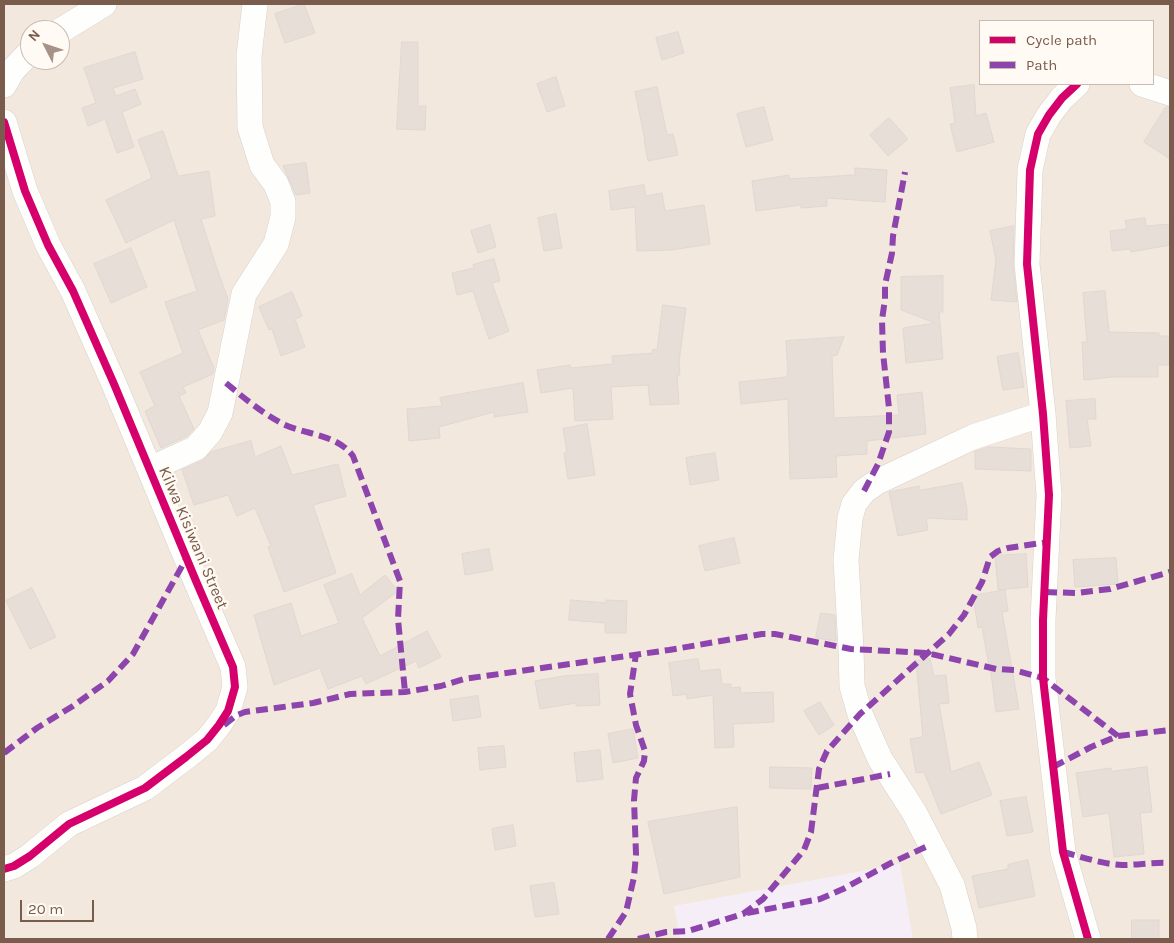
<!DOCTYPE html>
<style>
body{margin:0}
#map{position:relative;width:1174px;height:943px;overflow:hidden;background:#f9f5f0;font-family:Karla,sans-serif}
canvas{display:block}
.frame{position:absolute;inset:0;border:5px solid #7a5c4d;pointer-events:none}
.legend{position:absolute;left:979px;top:20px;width:175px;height:65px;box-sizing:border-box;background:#fffaf3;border:1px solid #cabbb1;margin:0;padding:6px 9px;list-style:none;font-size:15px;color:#7a5c4d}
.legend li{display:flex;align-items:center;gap:10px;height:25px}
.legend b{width:25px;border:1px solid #cabbb1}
.north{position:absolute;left:20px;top:20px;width:50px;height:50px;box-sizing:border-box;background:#fffaf3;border:1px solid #cabbb1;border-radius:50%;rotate:311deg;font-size:14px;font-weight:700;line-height:20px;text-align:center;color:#7a5c4d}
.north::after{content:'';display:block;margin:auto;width:18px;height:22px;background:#a69286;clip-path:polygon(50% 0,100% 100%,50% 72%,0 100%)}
.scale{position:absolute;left:20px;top:900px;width:74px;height:22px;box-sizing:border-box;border:2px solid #7a5c4d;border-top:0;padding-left:6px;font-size:15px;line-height:18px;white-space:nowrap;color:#7a5c4d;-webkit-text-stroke:4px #fffaf3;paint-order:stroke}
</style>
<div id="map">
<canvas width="1174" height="943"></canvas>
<div class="frame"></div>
<ul class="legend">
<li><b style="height:6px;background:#d6006c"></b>Cycle path</li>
<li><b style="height:6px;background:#8e44ad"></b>Path</li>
</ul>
<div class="north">N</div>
<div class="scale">20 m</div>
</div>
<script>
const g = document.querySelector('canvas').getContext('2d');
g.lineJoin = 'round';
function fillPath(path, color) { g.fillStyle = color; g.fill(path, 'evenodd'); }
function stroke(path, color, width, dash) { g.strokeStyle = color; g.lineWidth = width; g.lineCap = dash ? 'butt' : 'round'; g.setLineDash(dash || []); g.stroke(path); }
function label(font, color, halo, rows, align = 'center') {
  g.font = font + ' Karla,sans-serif'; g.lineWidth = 4.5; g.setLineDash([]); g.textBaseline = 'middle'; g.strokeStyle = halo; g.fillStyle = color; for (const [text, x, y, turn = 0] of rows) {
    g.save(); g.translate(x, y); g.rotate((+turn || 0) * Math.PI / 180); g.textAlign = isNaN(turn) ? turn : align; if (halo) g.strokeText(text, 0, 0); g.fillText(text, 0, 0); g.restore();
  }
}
fillPath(new Path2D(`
 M4,4H1170V939H4ZM980,21H1153V84H980ZM30,30H60V60H30Z`), '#f2e8de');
fillPath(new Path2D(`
 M900,864L913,939H680L674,906Z`), '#f6eef6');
const building = new Path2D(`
 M304,4L315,33L285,43L275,14Z
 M678,32L684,53L662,60L656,38Z
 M402,42H418V106H426L425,130L397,129Z
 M135,52L143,79L113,88L116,96L135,89L141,104L122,112L134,147L117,153L105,119L88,126L82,108L96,103L84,68Z
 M556,77L565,106L547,112L537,84Z
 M974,85L976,116L986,113L994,142L957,152L950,124L955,123L950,88Z
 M657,87L667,135L673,134L678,155L648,161L644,140H645L635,92Z
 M764,107L773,140L746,147L737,114Z
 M1166,107H1170V159L1144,142Z
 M889,118L908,139L888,156L870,135Z
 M163,131L178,176L209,171L215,216L201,219L217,269L228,299L224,320L198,330L214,368L213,374L183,387L186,393L179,396L194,429L187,436L161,448L145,411L155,406L140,372L183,353L165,302L197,291L174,220L126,243L106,200L152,178L138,140Z
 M306,163L310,193L296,195L283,166Z
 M855,168L887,170L885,202L827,198V206L801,208V205L756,211L752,181L789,175V179L855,175Z
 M644,185L646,196L662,193L665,211L704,205L710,244L672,250L637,251L635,207L611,210L609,191Z
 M556,214L562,248L544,251L538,218Z
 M1145,218L1146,226L1170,224V245L1131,252L1130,249L1112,251L1110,231L1127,229L1125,221Z
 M490,225L496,247L478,253L471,231Z
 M1014,226L1013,266L1017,302L991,300L996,260L990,231Z
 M131,248L147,287L111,303L94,264Z
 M494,259L500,281L492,283L509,331L489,339L473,291L457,295L452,273L474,268L473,265Z
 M943,276V312H939L943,359L906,363L903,328L935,323L901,310V277Z
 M1105,291L1109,332L1159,333V336H1170V365H1158V377H1112L1084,380L1082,342H1087L1083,293Z
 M292,292L302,316L295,319L305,347L281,356L272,329L269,330L259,307Z
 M663,305L686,308L679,362L680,375H677L679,404L650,405L648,385L611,387L613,419L575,421L573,388L541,393L537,370L570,365L571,368L613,364L612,356L653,353L652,350L657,349Z
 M844,337L837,355L832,356L834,418L899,415L897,395L922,392L926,434L867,441V454L836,456L837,477L790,479L788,399L741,404L739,382L787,377V374H788L786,341Z
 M1018,353L1024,387L1003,390L997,357Z
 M523,383L528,412L494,417V412L439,427L440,438L409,441L407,409L442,406L440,398Z
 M1095,399L1096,419H1087L1091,446L1070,448L1066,401Z
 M587,424L595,475L568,479L564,453L567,452L563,429Z
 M251,441L255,457L281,446L292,475L338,464L346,496L313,505L336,573L284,592L268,547L271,546L255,508L237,516L228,495L194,505L182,470L202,461L211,452Z
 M989,447L1031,449V471L975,469V452Z
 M715,453L719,480L690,485L686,458Z
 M962,483L967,509V520L926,518L928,530L898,536L889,492L919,486L920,490Z
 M734,538L740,563L705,571L699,546Z
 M489,549L493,570L465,575L462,554Z
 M1026,554L1028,587L998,590L995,556Z
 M1116,558L1118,584L1075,587L1073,560Z
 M352,574L360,595L385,575L398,591L362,618L380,656L427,631L441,657L419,668L416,661L366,684L362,676L328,689L320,668L274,685L254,615L291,603L301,636L339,623L324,585Z
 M32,588L56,637L30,649L6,601Z
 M1005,590L1008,611L1002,612L1019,709L996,712L990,666H989L982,627L978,628L973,596Z
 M571,600L606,603V600L627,601L626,633H605V623L569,620Z
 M821,613L835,615L836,641L816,638Z
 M698,659L700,671L720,669L722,684H731V688L740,687L741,693L773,692L774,722L733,724L734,747L715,748L713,695L687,699L686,694L673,696L669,663Z
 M930,659L934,676L946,675L949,703L939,704L951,772L979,762L992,795L941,814L924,772L916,773L910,739L923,737L916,661Z
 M598,674L600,705L576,706V703L540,709L535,681L563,676Z
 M478,696L481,717L453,721L450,700Z
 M820,702L834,725L819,735L804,711Z
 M633,729L638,758L613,763L608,734Z
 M504,746L506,767L480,770L478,748Z
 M600,750L603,779L577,782L574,753Z
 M770,767L812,768L811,789L770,788Z
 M1147,767L1152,812L1140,813L1144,854L1114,857L1109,813L1083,817L1076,773L1111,768L1112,771Z
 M1026,797L1033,832L1007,836L1000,801Z
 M737,807L740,877L664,894L648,822Z
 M513,825L516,846L495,850L492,829Z
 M1028,860L1035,896L979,908L972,876L1008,869V865Z
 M554,883L559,914L535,917L530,886Z
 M1132,920H1159V939H1132Z`);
fillPath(building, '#e6ded7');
stroke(building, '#e2d8d2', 1);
const minor = new Path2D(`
 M60,31L104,4
 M1077,84L1062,98L1049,115L1038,134L1030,170L1027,264L1043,414L1049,495L1043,620V678L1063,852L1088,939
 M1142,84L1170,93
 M4,85L12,71L30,52
 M4,122L25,191L48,245L73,291L114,384L196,581L233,667L235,687L228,711L219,725L207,740L186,757L145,788L69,824L30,856L14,866L4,869
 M150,469L196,448L210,432L220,413L244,294L276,244L283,217V202L276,184L262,165L250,127L249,56L255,4
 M965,939L964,928L952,885L914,812L880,759L860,714L852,686L851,649L846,560L850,518L854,504L864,491L877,482L973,437L1043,414`);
stroke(minor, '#d7d1cb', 26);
stroke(minor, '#fefefd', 25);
stroke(new Path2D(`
 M226,383C244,398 262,413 283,424C306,435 337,434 353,456L400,581L398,619L405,692
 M864,491L878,464L889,432V408L883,353L882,320L885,299V285L892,253L893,236L905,172
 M1045,592L1076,593L1110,589L1170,572
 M224,725L237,715L245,712L313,703L350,694L405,692L441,686L464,679L669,650L762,634H775L851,649L927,653L996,669L1014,670L1043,678L1118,736
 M4,753L37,728L73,706L108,681L133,654L186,559
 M1053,767L1091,747L1118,736L1170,730
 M817,788L890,774
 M1063,852C1082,857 1102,864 1122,865C1138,865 1154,862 1170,863
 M747,913L820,899L843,889L891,863L930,845
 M608,939L626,912L634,877L636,854L634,800L636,778L644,761L645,751L636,725L630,694L636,654
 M638,939L666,932L688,931L743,914L763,899L804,850L811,832L819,769L827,751L860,714L949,634L964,615L982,582L990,557L998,551L1008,548L1048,542`), '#8e44ad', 6, [12, 6]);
stroke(new Path2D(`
 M1077,84L1062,98L1049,115L1038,134L1030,170L1027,264L1043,414L1049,495L1043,620V678L1063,852L1088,939
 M4,122L25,191L48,245L73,291L114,384L196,581L233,667L235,687L228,711L219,725L207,740L186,757L145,788L69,824L30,856L14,866L4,869`), '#d6006c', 8);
label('16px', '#7a5c4d', '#fffaf3', [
 ["Kilwa Kisiwani Street",193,538,67]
]);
</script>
